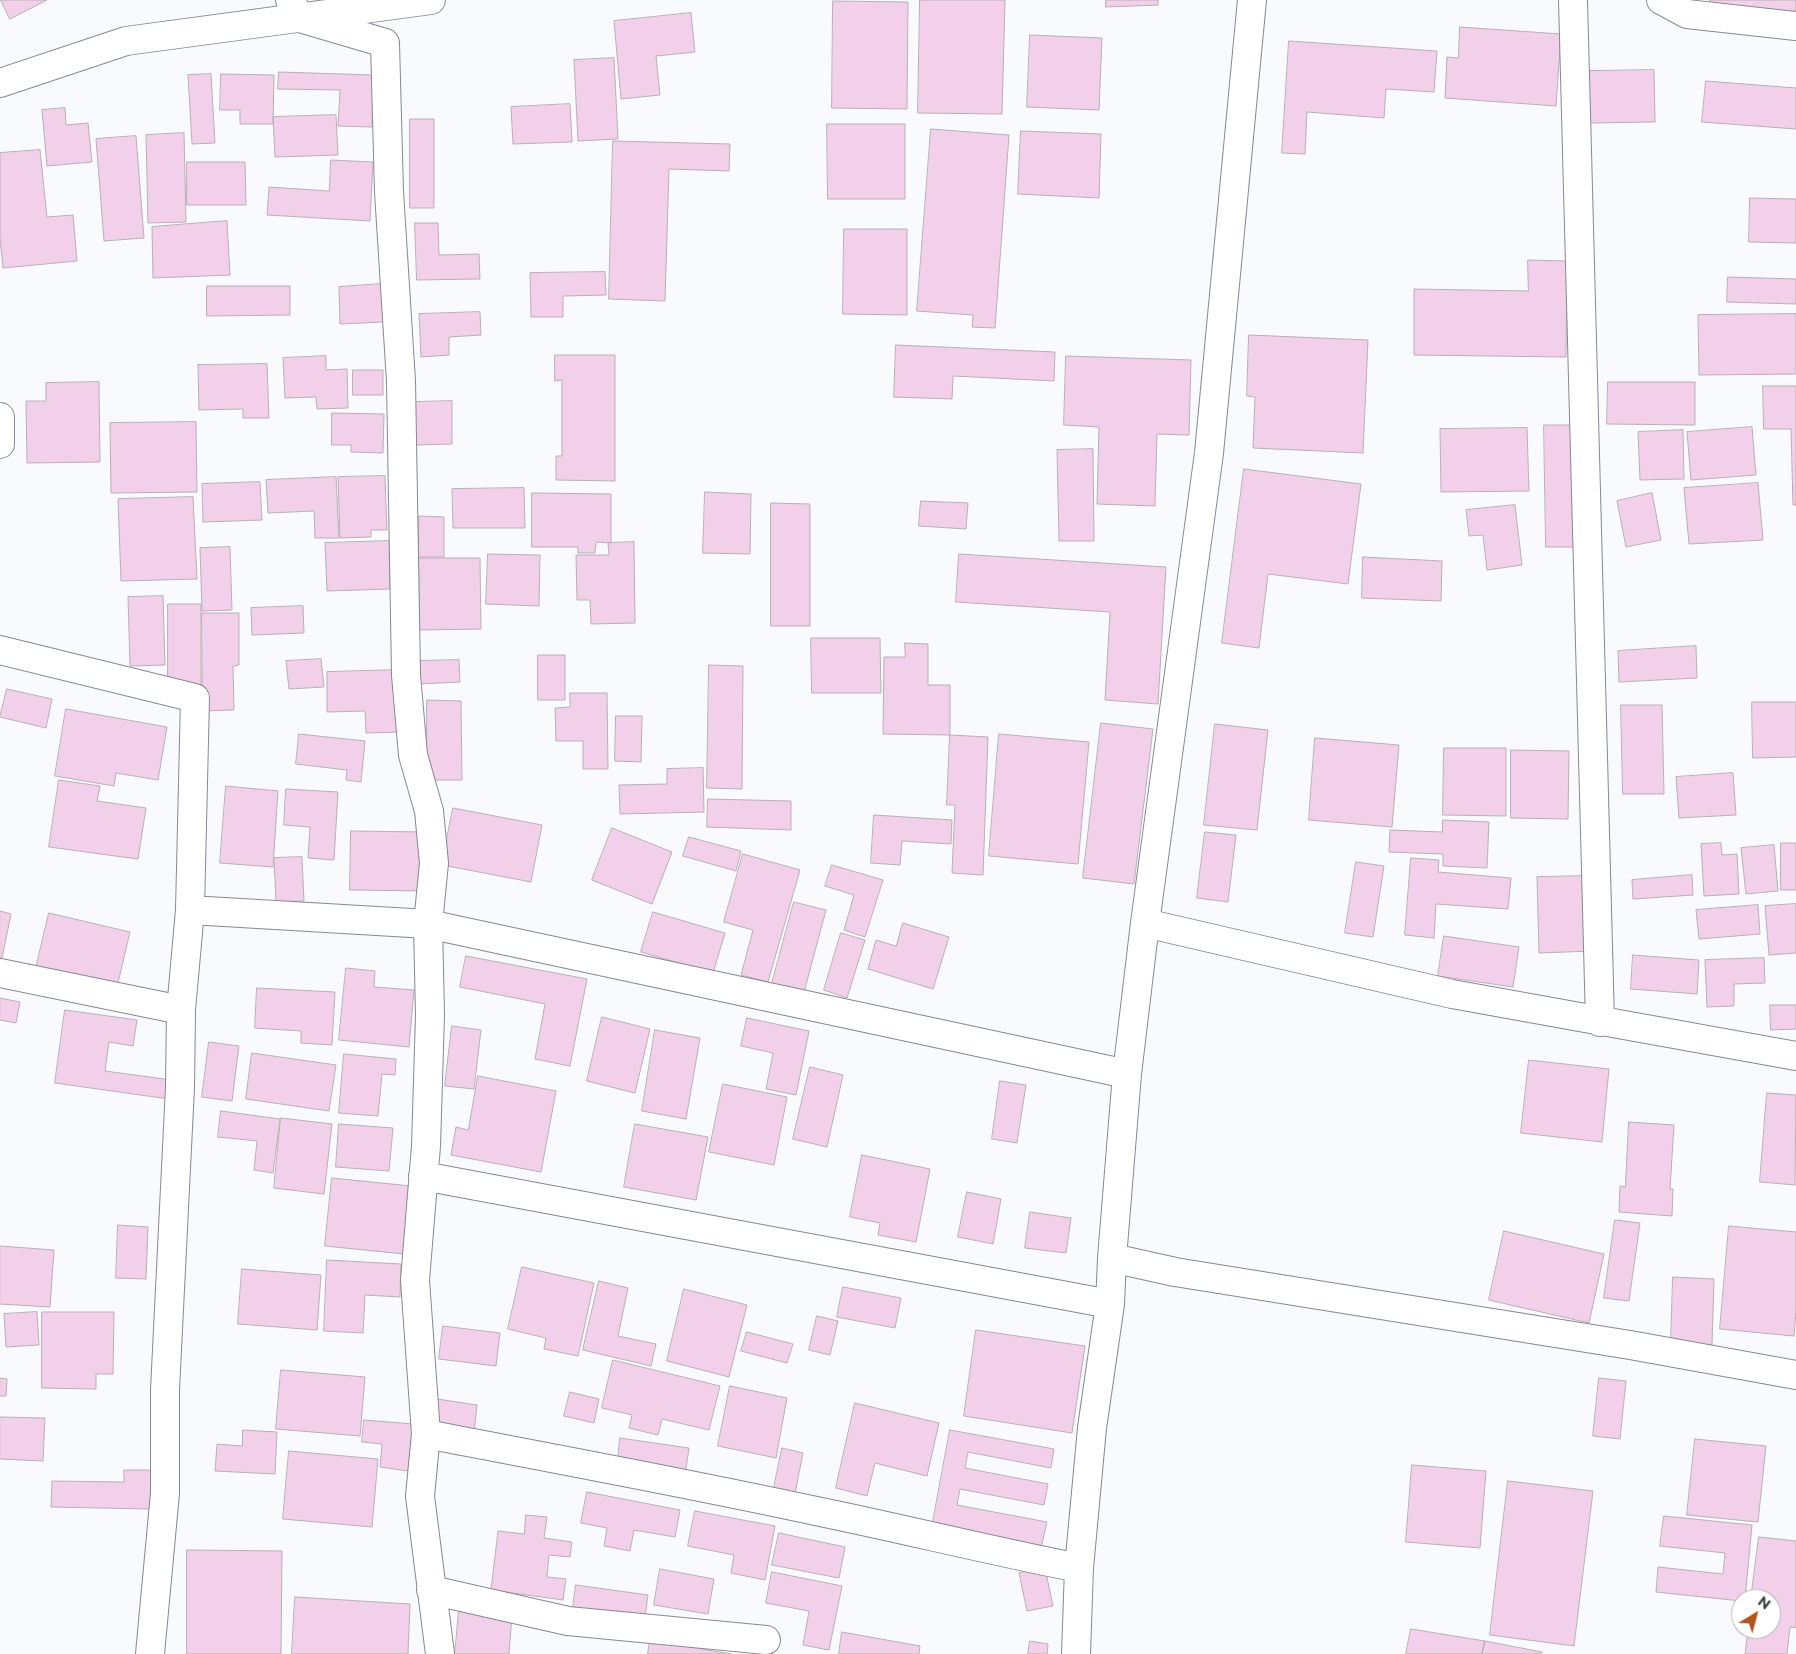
<!DOCTYPE html>
<style>
body{margin:0}
#map{position:relative;width:1796px;height:1654px;overflow:hidden;background:#f9fafe;font-family:Montserrat,sans-serif}
canvas{display:block}
.north{position:absolute;left:1731px;top:1589px;width:50px;height:50px;box-sizing:border-box;background:#fff;border:1px solid #b0b1b2;border-radius:50%;rotate:37deg;font-size:14px;font-weight:700;line-height:20px;text-align:center;color:#393b3f}
.north::after{content:'';display:block;margin:auto;width:18px;height:22px;background:#b6521e;clip-path:polygon(50% 0,100% 100%,50% 72%,0 100%)}
</style>
<div id="map">
<canvas width="1796" height="1654"></canvas>
<div class="north">N</div>
</div>
<script>
const g = document.querySelector('canvas').getContext('2d');
g.lineJoin = 'round';
function fillPath(path, color) { g.fillStyle = color; g.fill(path, 'evenodd'); }
function stroke(path, color, width, dash) { g.strokeStyle = color; g.lineWidth = width; g.lineCap = dash ? 'butt' : 'round'; g.setLineDash(dash || []); g.stroke(path); }
const building = new Path2D(`
 M1,0H47L10,19Z
 M920,0H1005L1002,114L918,113Z
 M1106,0H1158V5L1106,7Z
 M1710,0H1796V13L1710,4Z
 M833,1L908,2L907,109L832,108Z
 M691,13L695,52L656,56L660,95L621,99L614,21Z
 M1460,27L1561,34L1556,106L1445,98L1447,57L1458,58Z
 M1030,35L1102,38L1099,110L1027,107Z
 M1289,41L1437,51L1434,92L1386,89L1384,118L1307,112L1305,154L1282,153Z
 M614,58L618,139L578,141L574,60Z
 M1654,70L1655,122L1590,123L1589,71Z
 M279,72L374,75L372,127L338,126L340,90L278,89Z
 M211,74L215,143L192,144L188,75Z
 M221,74L274,75L273,124H240V110H220Z
 M1706,81L1796,88V129L1702,122Z
 M570,104L572,142L513,144L511,107Z
 M65,108L66,125L88,123L92,162L47,166L42,110Z
 M336,115L338,155L275,157L273,117Z
 M410,119H434V208H410Z
 M827,124H905V199H828Z
 M931,129L1009,135L995,328L972,327L973,315L917,311Z
 M1021,131L1101,134L1099,198L1018,194Z
 M184,133L186,222L148,223L146,135Z
 M136,136L144,238L104,241L96,139Z
 M613,141L730,144L729,171L669,169L665,301L609,299Z
 M40,150L47,217L73,215L77,261L3,268L0,238V153Z
 M331,160L373,162L370,221L267,215L269,187L329,191Z
 M187,162H245L246,205H187Z
 M1750,198L1796,199V243L1749,242Z
 M227,221L230,275L153,278L152,227Z
 M415,223H438L439,255L479,254L480,279L417,280Z
 M844,229H907V315L843,314Z
 M1528,260L1567,261L1566,357L1414,355V289L1528,291Z
 M605,272L606,295L563,296V317H531L530,273Z
 M1728,277L1796,279V304L1727,302Z
 M381,284L384,322L340,324L339,287Z
 M207,286H290V315L207,316Z
 M480,312L481,335L449,337V355L421,357L419,314Z
 M1796,314V374L1699,375L1698,315Z
 M1249,335L1368,340L1363,453L1253,448L1255,397L1247,396Z
 M896,345L1055,352L1054,381L953,376L952,399L894,397Z
 M555,355H615V481L556,480V456H562V380L555,381Z
 M326,356V370L347,369L348,408L317,409L316,397L285,398L283,358Z
 M1066,356L1191,360L1189,435L1157,434L1155,506L1097,504L1099,427L1064,425Z
 M267,364L269,418H243V409L199,410L198,365Z
 M353,370H383V395H353Z
 M99,382L100,462L27,463L26,401H46V383Z
 M1608,382H1695V425L1607,424Z
 M1763,386H1796V505H1793L1791,429H1764Z
 M452,401V444L415,445V402Z
 M332,413L384,414L383,453L351,452V445H332Z
 M196,422L197,492L111,493L110,423Z
 M1544,425H1578L1580,547H1546Z
 M1752,427L1756,475L1691,480L1687,432Z
 M1527,428L1529,491L1441,492L1440,429Z
 M1683,430L1684,479L1640,480L1638,432Z
 M1093,449L1094,541H1059L1057,450Z
 M1244,469L1361,484L1348,584L1268,574L1259,648L1222,643Z
 M385,476L387,530H371V537L340,538L338,477Z
 M336,477L339,538H315L314,511L268,513L266,480Z
 M260,482L262,520L203,522L202,484Z
 M1758,483L1763,540L1689,544L1684,488Z
 M524,488L525,528H453L452,489Z
 M705,492L751,494L750,554L703,553Z
 M532,493L611,494V543L596,542L595,553H578V547H532Z
 M1652,493L1661,540L1626,547L1617,501Z
 M193,497L197,579L121,581L118,499Z
 M921,501L968,503L966,529L919,526Z
 M771,503L810,504V626H771Z
 M1515,505L1522,565L1487,570L1483,535L1469,536L1466,510Z
 M419,516L444,517V557H419Z
 M389,541L390,589L327,591L325,543Z
 M634,542L635,623L591,624L590,600H577L576,555H609L608,543Z
 M230,547L232,610L202,611L200,548Z
 M488,554L540,555L539,606L486,604Z
 M959,554L1166,567L1158,704L1105,700L1110,612L956,602Z
 M1363,557L1442,561L1441,601L1362,598Z
 M419,558H480L481,629L420,630Z
 M163,596L165,665L130,666L128,597Z
 M168,604H201V688H168Z
 M303,606L304,633L252,635L251,608Z
 M202,613H239V665L233,666L234,710L203,711Z
 M811,638H880L881,693H812Z
 M905,643L928,644V685H950V735L883,734L884,657H905Z
 M1696,646L1697,678L1619,682L1618,651Z
 M538,655H565V700H538Z
 M321,659L324,687L289,689L286,661Z
 M459,660L460,682L419,684L418,661Z
 M709,665L743,666L742,789L707,788Z
 M399,670L400,732L366,733L365,711L327,712V672Z
 M7,689L52,699L46,728L0,717Z
 M570,693H607L608,769H583V741H556L555,708L570,707Z
 M427,700L461,701L462,780H427Z
 M1752,702H1796V757L1753,758Z
 M1621,705H1662L1664,794H1623Z
 M66,709L167,727L158,780L116,773L114,786L55,776Z
 M616,716H642L641,762L615,761Z
 M1101,723L1153,729L1134,884L1083,878Z
 M1215,724L1268,730L1257,830L1204,825Z
 M299,734L365,741L361,782L346,780L347,770L296,764Z
 M999,734L1089,742L1078,864L989,856Z
 M950,735L988,737L983,875L952,873L955,805H947Z
 M1315,738L1399,745L1392,827L1309,820Z
 M1444,748H1506V816L1443,815Z
 M1511,750L1569,751L1568,819L1511,818Z
 M703,768L704,812L620,814L619,785L667,784V769Z
 M1733,773L1736,815L1679,818L1676,777Z
 M59,780L100,786L97,801L146,808L138,859L49,847Z
 M226,786L278,791L273,867L220,863Z
 M286,789L338,792L334,860L308,858L310,827L284,825Z
 M708,799L791,801V830L707,827Z
 M453,808L542,825L531,882L442,865Z
 M874,815L952,820L951,844L902,841L900,865L871,863Z
 M1443,820L1489,822L1487,868L1443,866V854L1389,852L1390,830L1442,832Z
 M612,828L672,852L652,904L592,880Z
 M351,831L427,832V891L350,890Z
 M1205,832L1236,835L1228,902L1197,898Z
 M689,837L741,851L736,871L683,856Z
 M1721,843L1722,855L1737,854L1739,894L1704,896L1701,844Z
 M1781,843H1796V890H1781Z
 M1774,845L1778,891L1746,894L1741,848Z
 M743,854L800,870L768,982L741,975L753,930L724,922Z
 M302,857L304,901L276,902L274,858Z
 M1411,858L1439,860L1438,872L1511,878L1508,909L1436,904L1434,938L1405,935Z
 M1356,862L1384,866L1373,937L1345,933Z
 M832,865L883,880L865,937L844,930L854,895L825,886Z
 M1692,875L1693,895L1633,899L1632,880Z
 M1590,876L1592,951L1539,953L1537,877Z
 M794,902L826,910L803,996L771,987Z
 M1796,904V953L1769,955L1765,906Z
 M1758,905L1760,934L1699,939L1696,910Z
 M0,911L11,914L2,958H0Z
 M653,912L725,933L713,973L641,952Z
 M49,913L130,932L117,987L36,968Z
 M903,923L949,937L933,989L868,969L876,940L896,946Z
 M841,933L865,940L847,998L824,990Z
 M1444,936L1519,947L1513,987L1438,976Z
 M1633,955L1699,960L1697,994L1631,989Z
 M466,956L587,979L570,1066L535,1059L545,1004L460,987Z
 M1764,958L1765,983L1734,984V1006L1707,1007L1705,960Z
 M346,968L375,971L374,987L414,990L409,1047L339,1040Z
 M257,988L335,992L332,1045L301,1043V1031L255,1028Z
 M0,998L20,1002L16,1023L0,1020Z
 M1770,1005H1796V1029L1771,1030Z
 M65,1010L137,1020L133,1046L109,1042L105,1071L172,1080L169,1099L55,1083Z
 M602,1017L650,1029L635,1093L587,1081Z
 M747,1018L809,1031L796,1095L766,1089L773,1053L741,1046Z
 M452,1026L481,1030L474,1089L445,1086Z
 M655,1030L700,1038L686,1119L642,1111Z
 M209,1042L239,1046L232,1101L202,1097Z
 M252,1053L336,1065L329,1111L246,1099Z
 M344,1054L396,1059L395,1075L382,1074L378,1116L339,1113Z
 M1529,1060L1609,1069L1602,1142L1521,1133Z
 M810,1067L843,1075L827,1147L793,1139Z
 M478,1076L556,1091L541,1172L451,1155L456,1127L468,1130Z
 M1000,1081L1026,1085L1017,1143L992,1139Z
 M723,1084L787,1097L774,1165L709,1152Z
 M1767,1093L1796,1095L1795,1185L1760,1182Z
 M221,1111L280,1119L273,1173L254,1170L257,1141L218,1137Z
 M281,1118L332,1124L324,1194L274,1188Z
 M1629,1122L1674,1125L1670,1189H1673L1672,1216L1619,1212L1620,1186L1625,1187Z
 M339,1124L393,1128L389,1171L336,1167Z
 M635,1124L708,1137L696,1200L624,1187Z
 M862,1155L930,1169L916,1242L878,1235L880,1223L850,1217Z
 M332,1178L411,1186L404,1254L325,1246Z
 M967,1192L1001,1199L993,1244L958,1237Z
 M1030,1212L1071,1218L1066,1253L1025,1248Z
 M1615,1220L1640,1223L1629,1301L1604,1298Z
 M118,1225L148,1227L146,1279L116,1278Z
 M1729,1226L1796,1232V1311L1794,1336L1720,1329Z
 M1504,1231L1604,1254L1589,1323L1489,1300Z
 M0,1246L54,1250L50,1307L0,1304Z
 M327,1260L401,1264L400,1297L365,1295L363,1333L324,1331Z
 M522,1267L594,1283L578,1356L544,1349L546,1338L508,1329Z
 M242,1269L321,1275L317,1330L238,1324Z
 M1673,1277L1714,1279L1712,1345L1671,1343Z
 M599,1281L628,1288L618,1336L656,1344L651,1366L583,1350Z
 M843,1287L901,1298L895,1328L837,1317Z
 M684,1289L747,1305L729,1377L667,1361Z
 M37,1312L39,1345L6,1347L4,1314Z
 M42,1312H114L113,1374H96V1389L42,1388Z
 M817,1316L838,1321L830,1355L809,1350Z
 M443,1326L500,1333L496,1366L439,1359Z
 M976,1330L1085,1346L1072,1433L964,1416Z
 M747,1332L793,1344L787,1363L741,1351Z
 M613,1360L720,1386L709,1430L662,1419L658,1435L629,1428L632,1415L602,1408Z
 M281,1370L365,1377L360,1436L276,1429Z
 M0,1378L7,1379L6,1396H0Z
 M1599,1378L1626,1381L1620,1439L1593,1436Z
 M730,1386L787,1398L776,1458L718,1446Z
 M570,1392L599,1399L594,1423L564,1416Z
 M437,1399L477,1405L474,1433L433,1427Z
 M855,1403L939,1423L927,1476L875,1463L867,1496L836,1488Z
 M0,1417L45,1418L43,1461L0,1459Z
 M364,1420L413,1424L408,1471L380,1467L382,1444L362,1442Z
 M243,1430L277,1432L275,1474L215,1471L217,1444L242,1446Z
 M950,1430L1054,1449L1051,1468L968,1452L965,1468L1048,1484L1044,1505L960,1489L957,1505L1047,1522L1041,1548L932,1527Z
 M620,1438L689,1448L685,1476L666,1473L667,1466L618,1459Z
 M1695,1439L1766,1446L1758,1522L1687,1515Z
 M782,1448L803,1453L795,1493L774,1488Z
 M289,1451L378,1459L372,1527L283,1519Z
 M1412,1465L1486,1471L1480,1548L1406,1542Z
 M124,1470H152L151,1509L51,1507L52,1481L124,1482Z
 M1508,1481L1593,1491L1574,1646L1490,1635Z
 M587,1492L680,1510L675,1537L634,1530L630,1551L604,1546L607,1528L581,1523Z
 M695,1511L775,1526L765,1580L731,1573L734,1555L688,1546Z
 M526,1515L547,1517L544,1538L572,1542L570,1557L549,1555L547,1577L566,1579L563,1600L491,1590L498,1531L524,1534Z
 M1664,1516L1752,1525L1745,1599H1741V1601L1656,1592L1658,1567L1723,1574L1725,1553L1660,1546Z
 M779,1533L845,1547L839,1578L772,1565Z
 M1759,1537L1796,1541V1628L1790,1627L1787,1654H1745L1748,1629H1771V1599H1751Z
 M187,1550L282,1551L281,1654H187Z
 M1045,1568L1053,1606L1027,1611L1019,1573Z
 M660,1569L714,1579L708,1614L654,1605Z
 M772,1572L842,1586L829,1650L803,1645L809,1611L766,1603Z
 M576,1585L648,1595L644,1625L572,1615Z
 M295,1597L410,1604L408,1654H292Z
 M459,1611L512,1615L509,1654H455Z
 M1411,1629L1485,1641L1482,1654H1406Z
 M842,1632L920,1646L919,1654H839Z
 M650,1640L731,1654H648Z
 M1030,1641L1048,1644L1047,1654H1028Z
 M1485,1641L1542,1652L1541,1654H1482Z`);
fillPath(building, '#f2d0e9');
stroke(building, '#b9afb6', 1);
const minor = new Path2D(`
 M290,0L300,18L385,43L389,192L401,381L406,675L413,755L429,811L434,863L428,924L430,1015L426,1146L415,1280L426,1434L420,1496L440,1654
 M1573,0L1600,1022
 M1661,0L1687,14L1796,26
 M0,83L126,41L431,0
 M0,417V444
 M0,650L195,698L190,910L181,1010L180,1087L165,1390V1493L150,1654
 M190,910L428,924L1127,1074
 M1145,923L1452,994L1796,1056
 M0,973L181,1010
 M423,1176L1110,1304
 M1112,1258L1175,1272L1630,1345L1796,1375
 M426,1434C556,1459 687,1483 816,1511C904,1529 991,1551 1079,1568
 M431,1590L568,1621L766,1640
 M1076,1654L1079,1568L1092,1428L1110,1304L1112,1258L1127,1074L1145,923L1209,453L1252,0`);
stroke(minor, '#868992', 30);
stroke(minor, '#fff', 28);
</script>
